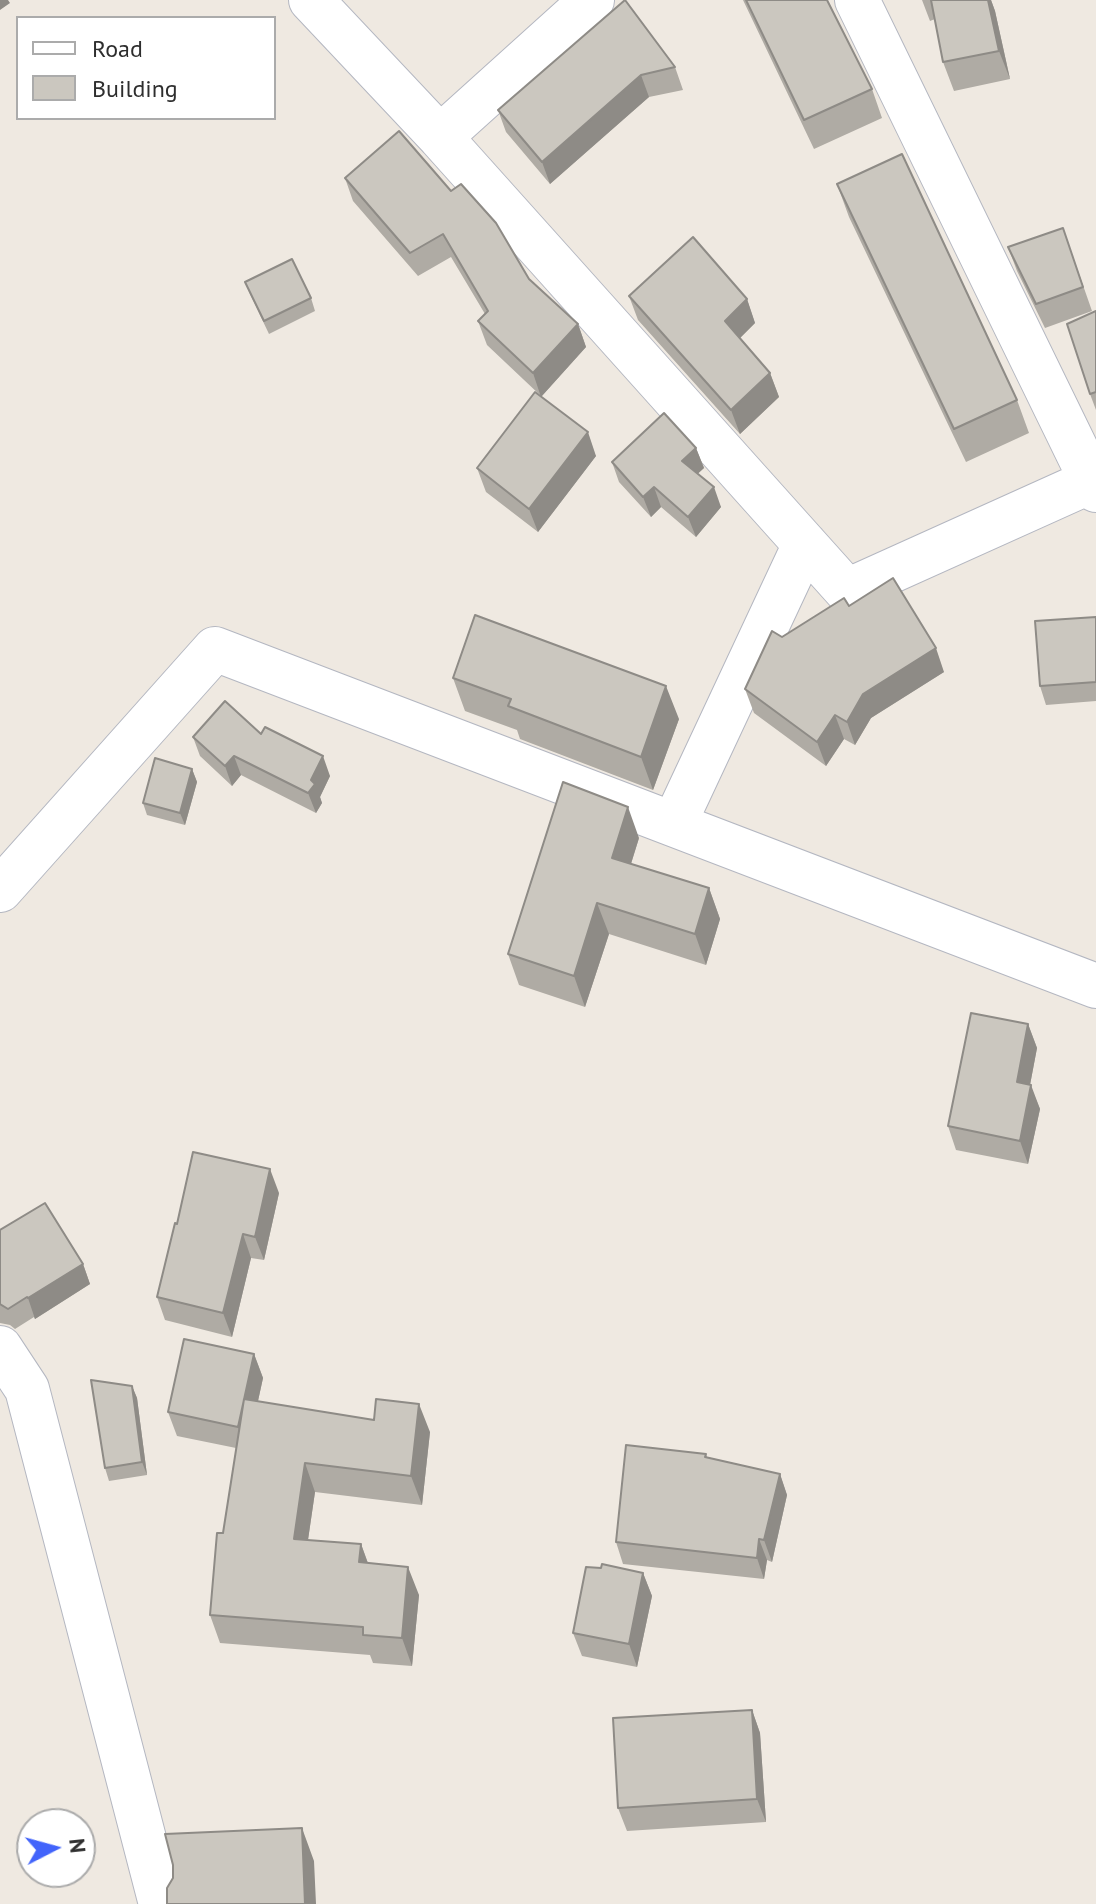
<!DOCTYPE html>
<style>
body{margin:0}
#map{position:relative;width:1096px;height:1904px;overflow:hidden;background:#efe9e1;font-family:"PT Sans",sans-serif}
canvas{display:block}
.legend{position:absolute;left:16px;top:16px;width:260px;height:104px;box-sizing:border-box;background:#fff;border:2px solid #ababab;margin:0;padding:10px 14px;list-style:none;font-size:24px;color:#2e2e2e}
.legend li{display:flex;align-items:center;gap:16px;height:40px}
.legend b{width:40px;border:2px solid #ababab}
.north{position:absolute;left:16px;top:1808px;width:80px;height:80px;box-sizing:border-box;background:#fff;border:2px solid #ababab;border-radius:50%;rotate:84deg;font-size:22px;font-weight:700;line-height:32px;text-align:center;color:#2e2e2e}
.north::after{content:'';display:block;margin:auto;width:28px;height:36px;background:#4264fb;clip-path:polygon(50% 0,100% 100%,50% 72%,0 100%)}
</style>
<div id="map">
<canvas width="1096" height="1904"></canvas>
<ul class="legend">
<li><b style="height:10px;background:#fff"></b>Road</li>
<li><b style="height:22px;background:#cbc7bf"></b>Building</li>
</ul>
<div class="north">N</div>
</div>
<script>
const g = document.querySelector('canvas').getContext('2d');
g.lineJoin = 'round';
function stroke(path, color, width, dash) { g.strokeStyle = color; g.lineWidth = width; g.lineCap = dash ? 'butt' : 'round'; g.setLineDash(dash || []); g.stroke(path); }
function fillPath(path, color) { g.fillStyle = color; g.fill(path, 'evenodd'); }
const minor = new Path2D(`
 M311,0L440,137L847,591L1091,481
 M857,0L1096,490
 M440,137L592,0
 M674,824L805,544
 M0,890L215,649L1096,986
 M0,1348L27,1389L161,1904`);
stroke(minor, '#b4b7c1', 46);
stroke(minor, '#fff', 44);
fillPath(new Path2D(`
 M625,0L675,67L683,90L649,97L550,184L506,132L498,110Z
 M743,0H827L872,89L882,118L814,149Z
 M922,0H991L995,11L1010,79L954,91L943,62L935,19L930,21Z
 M345,178L451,191L529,279L578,324L586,347L541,397L596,456L538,532L486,492L477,468L541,396L487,345L478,321L485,314L451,257L418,276L353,201Z
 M837,184L1017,400L1029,433L966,462L849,217Z
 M1063,228L1092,311L1045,328L1017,271L1008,247Z
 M245,282L311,298L315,311L269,334L250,294Z
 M629,296L747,299L755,323L740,338L770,373L779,397L740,434L638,320Z
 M1096,311V410L1090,394Z
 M696,448L704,468L697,474L721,507L696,537L661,507L651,517L619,482L612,462Z
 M849,606L944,672L871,718L855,745L844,739L826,766L754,713L745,689L782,637Z
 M1096,617V701L1046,705L1040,686Z
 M453,678L679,719L653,790L520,739L517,730L465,711Z
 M261,734L330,776L320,797L322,803L316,813L241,775L232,786L200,756L193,737Z
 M192,769L197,782L185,825L147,815L143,803Z
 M639,838L631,864L709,888L720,919L706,965L609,934L585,1007L519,985L508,954Z
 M1028,1024L1037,1048L1030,1085L1040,1109L1028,1164L956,1150L948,1126Z
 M279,1193L264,1260L251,1258L232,1337L165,1320L157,1297L177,1224Z
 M0,1230L83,1264L90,1284L35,1319L34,1317L15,1329L10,1325L0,1323Z
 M254,1354L263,1378L258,1401L430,1432L422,1505L315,1492L308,1540L361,1544L368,1563L419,1595L412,1666L373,1663L370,1655L220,1643L210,1615L236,1448L177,1436L168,1412Z
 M132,1386L137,1398L147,1475L109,1481L105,1468Z
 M706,1454L707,1457L780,1474L787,1495L772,1562L767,1560L764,1579L623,1564L616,1542Z
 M643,1573L652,1596L637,1667L582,1656L573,1633Z
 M752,1710L760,1733L766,1822L627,1831L618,1808Z`), '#afaba4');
fillPath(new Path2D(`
 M0,0H8L10,3L0,10Z
 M988,0H991L995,11L1010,79L999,51Z
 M641,75L649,97L550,184L542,162Z
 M747,299L755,323L734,344L725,321Z
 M578,324L586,347L541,397L533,373Z
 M770,373L779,397L740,434L731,410Z
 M588,432L596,456L538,532L529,509Z
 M696,448L704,468L690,481L682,461Z
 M654,487L661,507L651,517L643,497Z
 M714,487L721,507L696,537L688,517Z
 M936,648L944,672L871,718L855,745L847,722L863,694Z
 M666,686L679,719L653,790L641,757Z
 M835,715L844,739L826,766L817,742Z
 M234,756L241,775L232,786L225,766Z
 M323,756L330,776L320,797L322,803L316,813L308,793L311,780Z
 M192,769L197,782L185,825L180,813Z
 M628,807L639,838L623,889L612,858Z
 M709,888L720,919L706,965L695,934Z
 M597,903L609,934L585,1007L574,976Z
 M1028,1024L1037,1048L1026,1106L1017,1082Z
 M1031,1085L1040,1109L1028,1164L1020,1141Z
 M270,1169L279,1193L264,1260L255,1237Z
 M243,1234L251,1258L232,1337L223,1313Z
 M83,1264L90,1284L35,1319L28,1298Z
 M254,1354L263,1378L247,1451L238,1427Z
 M132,1386L137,1398L147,1475L142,1462Z
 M419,1404L430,1432L422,1505L411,1476Z
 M305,1463L315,1492L304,1567L294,1539Z
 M780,1474L787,1495L772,1562L764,1540Z
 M759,1539L767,1560L764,1579L757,1558Z
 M361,1544L371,1572L359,1562Z
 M408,1567L419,1595L412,1666L402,1638Z
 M643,1573L652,1596L637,1667L629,1644Z
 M752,1710L760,1733L766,1822L757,1799Z
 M302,1828L314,1861L316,1904H305Z`), '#8e8b86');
const building = new Path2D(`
 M625,0L675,67L641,75L542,162L498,110Z
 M746,0H827L872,89L804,120Z
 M931,0H988L999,51L943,62Z
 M399,131L451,191L461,184L496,223L529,279L578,324L533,373L478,321L488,311L443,234L410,253L345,178Z
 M902,154L1017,400L954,429L837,184Z
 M1063,228L1083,287L1036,304L1008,247Z
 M693,237L747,299L725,321L770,373L731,410L629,296Z
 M292,259L311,298L264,321L245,282Z
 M1096,311V392L1090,394L1067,324Z
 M535,392L588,432L529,509L477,468Z
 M664,413L696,448L682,461L714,487L688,517L654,487L643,497L612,462Z
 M893,578L936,648L863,694L847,722L835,715L817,742L745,689L772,631L782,637L844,598L849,606Z
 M475,615L666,686L641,757L508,706L511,699L453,678Z
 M1096,617V682L1040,686L1035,621Z
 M225,701L261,734L265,727L323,756L311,780L315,784L308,793L234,756L225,766L193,737Z
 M155,758L192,769L180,813L143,803Z
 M563,782L628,807L612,858L709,888L695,934L597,903L574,976L508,954Z
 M971,1013L1028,1024L1017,1082L1031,1085L1020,1141L948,1126Z
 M193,1152L270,1169L255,1237L243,1234L223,1313L157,1297L175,1223L177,1224Z
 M45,1203L83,1264L28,1298L27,1297L8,1309L0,1304V1230Z
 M184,1339L254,1354L238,1427L168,1412Z
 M91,1380L132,1386L142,1462L105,1468Z
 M244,1399L374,1420L376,1399L419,1404L411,1476L305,1463L294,1539L361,1544L359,1562L408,1567L402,1638L363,1635V1627L210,1615L217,1533H223Z
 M626,1445L706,1454L705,1457L780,1474L764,1540L759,1539L757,1558L616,1542Z
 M602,1564L643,1573L629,1644L573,1633L586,1567L601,1568Z
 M752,1710L757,1799L618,1808L613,1718Z
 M302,1828L305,1904H167V1888L173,1878V1865L165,1834Z`);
fillPath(building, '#cbc7bf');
stroke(building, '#8e8b86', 2);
</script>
